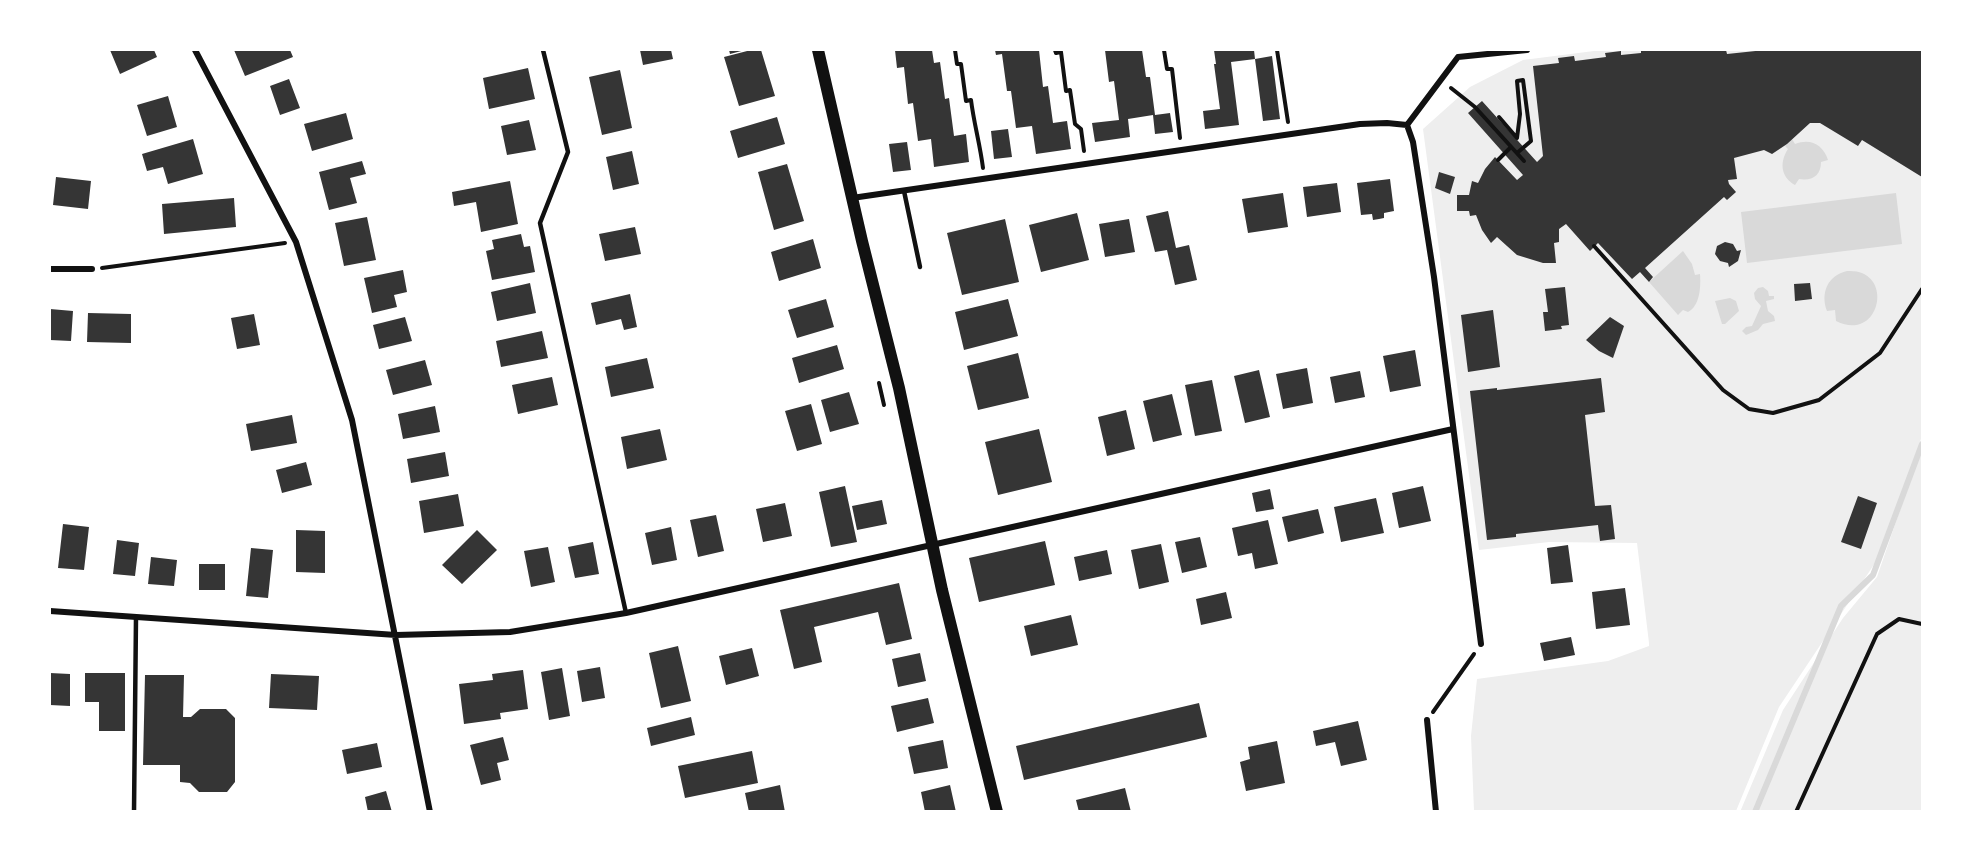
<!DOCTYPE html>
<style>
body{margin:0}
#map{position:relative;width:1972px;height:861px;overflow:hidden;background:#fff;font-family:"PT Sans Narrow",sans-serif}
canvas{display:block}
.frame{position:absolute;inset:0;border:51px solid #fff;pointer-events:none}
</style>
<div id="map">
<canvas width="1972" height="861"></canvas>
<div class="frame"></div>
</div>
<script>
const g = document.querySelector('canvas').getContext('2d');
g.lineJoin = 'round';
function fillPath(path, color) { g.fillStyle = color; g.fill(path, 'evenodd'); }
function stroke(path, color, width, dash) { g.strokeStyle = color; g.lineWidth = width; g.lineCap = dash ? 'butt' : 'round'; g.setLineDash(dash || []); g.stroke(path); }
fillPath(new Path2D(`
 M1602,50H1922V436L1883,551L1779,707L1736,811H1474L1471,736L1477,679L1608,661L1649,646V643L1637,543L1549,542L1479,550L1423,129L1470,87L1523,60Z
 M1922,446V811L1740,812L1783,710L1843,618L1877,577Z`), '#eee');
fillPath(new Path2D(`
 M1792,139L1795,144C1811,138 1823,145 1828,160L1821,162C1821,176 1812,181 1799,179L1795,185C1781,177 1779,163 1788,149L1785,146Z
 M1896,193L1902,244L1747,263L1741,212Z
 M1683,251L1692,264L1695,275L1700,274C1701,287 1700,306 1688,312L1683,310L1678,315L1649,282Z
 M1847,271C1896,268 1881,344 1836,321L1835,310L1827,311C1820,293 1828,275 1847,271Z
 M1763,287L1768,291L1769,296H1774V299L1766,301L1768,311L1774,316L1775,321L1763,324L1758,330L1746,335L1742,331L1746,327L1752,326L1761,306L1755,299L1754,293L1758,288Z
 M1730,298L1736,301L1739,311L1725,324H1722L1715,301Z`), '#d9d9d9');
stroke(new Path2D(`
 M1755,812L1841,606L1873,575L1922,444`), '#d9d9d9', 6);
fillPath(new Path2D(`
 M110,50H154L157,57L120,74Z
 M234,50H290L293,57L245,76Z
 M640,50H671L673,59L643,65Z
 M729,50H745L730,54Z
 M751,50H761L775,96L739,106L724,57Z
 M895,50H932L934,63L940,62L945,99L949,98L954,136L966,134L969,162L934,167L931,139L918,141L913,103L908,104L904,67L897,68Z
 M995,50H1039L1043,87L1048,86L1053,123L1067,121L1071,149L1036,154L1032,126L1016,128L1011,91H1007L1002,54L996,55Z
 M1105,50H1142L1146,77H1150L1155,115L1170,113L1173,132L1155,134L1153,115L1128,119L1130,137L1095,142L1092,123L1119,120L1114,81L1109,82Z
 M1214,50H1254L1255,59L1231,62L1239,125L1205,129L1203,111L1220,109L1214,64H1216Z
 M1641,50H1726L1727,54L1765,50H1922V177L1862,140L1858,146L1820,123H1810L1787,144L1772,154L1764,150L1734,158L1737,179L1728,180L1729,184L1736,192L1727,200L1724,197L1645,268L1653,277L1649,282L1640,272L1632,279L1598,243L1590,251L1566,224L1559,229V242L1554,243L1556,263H1543L1517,255L1497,237L1491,243L1482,230L1476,215L1470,216L1469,211H1457V195H1469L1472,181L1478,183L1485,169L1495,157L1517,180L1523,175L1468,113L1482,101L1537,162L1543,156L1533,66L1559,63L1558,58L1574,56L1575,61L1606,57L1605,53L1621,51V55L1641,53Z
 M1272,56L1280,119L1263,121L1255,59Z
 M528,68L535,99L489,109L483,78Z
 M620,70L632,128L602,135L589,77Z
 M289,79L300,108L280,115L270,86Z
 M168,96L177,127L147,136L137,105Z
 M346,113L353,139L312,151L304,124Z
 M777,117L785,144L738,158L730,131Z
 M529,120L536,150L507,155L501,126Z
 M1008,129L1012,157L994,159L991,131Z
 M193,139L203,174L168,184L163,167L147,171L142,154Z
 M907,142L911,170L893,172L889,144Z
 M632,151L639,184L613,190L606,157Z
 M362,161L366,174L350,178L357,203L329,210L319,172Z
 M787,164L804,221L774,230L758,172Z
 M1439,172L1455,177L1450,194L1435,188Z
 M56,177L91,181L88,209L53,205Z
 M1390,179L1394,211L1384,213V218L1379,219L1373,220L1372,214L1361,215L1357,183Z
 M510,181L518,224L481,232L476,202L454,206L452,192Z
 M1337,183L1341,212L1307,217L1303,187Z
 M1283,193L1288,227L1248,233L1242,199Z
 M234,198L236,227L164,234L162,204Z
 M1168,211L1176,248L1189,245L1197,280L1175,285L1167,250L1155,252L1146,216Z
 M1077,213L1089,260L1041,272L1029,225Z
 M367,217L376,260L344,266L335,223Z
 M1005,219L1019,282L962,295L947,233Z
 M1129,219L1135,252L1105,257L1099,224Z
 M635,227L641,254L605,261L599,234Z
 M521,234L524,247L530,246L535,272L492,280L486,251L494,249L492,240Z
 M813,239L821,268L779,281L771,252Z
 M1725,242L1733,244L1737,251L1741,250L1738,261L1729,267L1728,263L1720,261L1715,254L1717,246Z
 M403,270L407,292L394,295L397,307L372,313L364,278Z
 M530,283L536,313L497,321L491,292Z
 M1810,283L1812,299L1795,301L1794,284Z
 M1565,287L1569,325L1561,326L1562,329L1545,331L1543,312H1548L1545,289Z
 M630,294L637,327L624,330L621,319L596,325L591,303Z
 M826,299L834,327L797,338L788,310Z
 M1008,299L1018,336L964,350L955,312Z
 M50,309L73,311L71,341L50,340Z
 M1493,310L1500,367L1468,372L1461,315Z
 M88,313L131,314V343L87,342Z
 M254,314L260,345L237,349L231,318Z
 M405,317L412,341L379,349L373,325Z
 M1610,317L1624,326L1613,358L1599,351L1586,340Z
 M542,331L548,358L501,367L496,341Z
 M837,345L844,369L799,383L792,358Z
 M1415,350L1421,386L1390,392L1383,356Z
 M1018,353L1029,398L978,410L967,366Z
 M647,358L654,388L611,397L605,367Z
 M425,360L432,385L393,395L386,370Z
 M1307,368L1313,403L1283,409L1276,374Z
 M1259,370L1270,417L1245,423L1234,376Z
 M1360,371L1365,397L1335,403L1330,377Z
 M552,377L558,405L518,414L512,385Z
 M1601,378L1605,412L1585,415L1595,506L1611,505L1615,539L1600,541L1598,525L1516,534V537L1487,540L1470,391L1497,388V390Z
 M1212,380L1222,431L1195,436L1185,385Z
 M849,392L859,424L830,432L821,400Z
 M1172,394L1182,435L1153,442L1143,401Z
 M811,404L822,444L797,451L785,411Z
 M435,406L440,432L403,439L398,414Z
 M1126,410L1135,449L1107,456L1098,417Z
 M292,415L297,443L251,451L246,424Z
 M660,429L667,460L627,469L621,437Z
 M1039,429L1052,482L998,495L985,442Z
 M445,452L449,476L411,483L407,459Z
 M306,462L312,485L282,493L276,470Z
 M845,486L857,542L831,547L819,492Z
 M1423,486L1431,521L1399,528L1392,493Z
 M1270,489L1274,509L1256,512L1252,493Z
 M458,494L464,526L424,533L419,501Z
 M1858,496L1877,503L1861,549L1841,542Z
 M1376,498L1384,533L1341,542L1334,507Z
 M882,500L887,524L857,530L852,506Z
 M785,503L792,536L763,542L756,509Z
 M1318,509L1324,533L1288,542L1282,517Z
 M716,515L724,551L698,557L690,520Z
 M1268,520L1278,564L1255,569L1252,553L1238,556L1232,528Z
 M63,524L89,527L84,570L58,568Z
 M671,527L677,560L652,565L645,533Z
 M296,530L325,531V573L296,572Z
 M477,530L497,550L462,584L442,565Z
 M1200,537L1207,567L1182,573L1175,542Z
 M117,540L139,543L135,576L113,574Z
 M1045,541L1055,585L979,602L969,558Z
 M593,542L599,574L575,578L568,547Z
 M1161,544L1169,582L1139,589L1131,550Z
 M1568,545L1573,582L1551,584L1547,548Z
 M548,547L555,582L531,587L524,551Z
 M251,548L273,550L268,598L246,596Z
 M1107,550L1112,574L1079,581L1074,557Z
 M151,557L177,560L174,586L148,584Z
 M199,564H225V590H199Z
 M899,583L912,639L886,645L878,612L814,627L822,662L794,669L780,610Z
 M1625,588L1630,625L1596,629L1592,592Z
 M1226,592L1232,618L1201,625L1196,599Z
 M1071,615L1078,645L1031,656L1024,626Z
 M1571,637L1575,655L1544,661L1540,643Z
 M678,646L691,701L661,708L649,653Z
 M752,648L759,676L726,685L719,656Z
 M920,653L926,681L898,687L892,659Z
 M600,667L605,698L582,702L577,671Z
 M562,668L570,716L549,720L541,672Z
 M523,670L528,709L500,713L501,719L464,724L459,684L493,680L492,674Z
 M50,673L70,674V706L50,705Z
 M85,673H125V731H99V702H85Z
 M271,674L319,676L317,710L269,708Z
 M145,675H184L183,717H191L200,709H226L235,718V782L227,792H199L190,783L180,782V765H143Z
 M928,698L934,723L897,732L891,706Z
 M1199,703L1207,737L1024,780L1016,746Z
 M691,717L695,735L651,746L647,728Z
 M1358,721L1367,760L1341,766L1335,742L1316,746L1313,731Z
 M503,737L509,760L497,763L501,780L481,785L470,745Z
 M943,740L948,768L914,774L908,747Z
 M1277,741L1285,783L1246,791L1240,762L1250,759L1248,747Z
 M377,743L382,767L347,774L342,750Z
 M752,751L758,783L685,798L678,766Z
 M780,785L785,812H749L745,793Z
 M950,785L956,812H925L921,792Z
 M1125,788L1131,812H1079L1076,800Z
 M386,791L392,812H368L365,797Z`), '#353535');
stroke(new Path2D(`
 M955,50L957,64H961L966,101L971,100C974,124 980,144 983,168
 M1055,50L1056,53L1061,52L1066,91L1070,90L1075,124L1081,129L1084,151
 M1164,50L1167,69H1172L1180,138
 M1277,50L1288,122
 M1451,88L1475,107L1524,161
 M1499,117L1517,138L1520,114L1517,81L1523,80L1531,141L1517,153
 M1498,160L1511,147
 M1594,246L1723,390L1749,409L1773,413L1819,400L1880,353L1922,289
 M102,268L285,243
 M879,383L884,405
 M1433,712L1474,654
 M1796,812L1877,634L1899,619L1922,624`), '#111', 4);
stroke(new Path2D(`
 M543,50L568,152L540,223L626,613
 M904,191L920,267
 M134,812L136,617`), '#111', 4.5);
stroke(new Path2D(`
 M195,50L296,242L352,420L430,812
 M1407,125L1458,57L1527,50
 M852,198L1360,124L1387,123L1407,125L1413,142L1434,277L1481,644
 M50,269H92
 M50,611L396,635L510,632L626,613L1453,429
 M1427,720L1436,812`), '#111', 6);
stroke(new Path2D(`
 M818,50L862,241L899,388L942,590L997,812`), '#111', 12);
</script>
